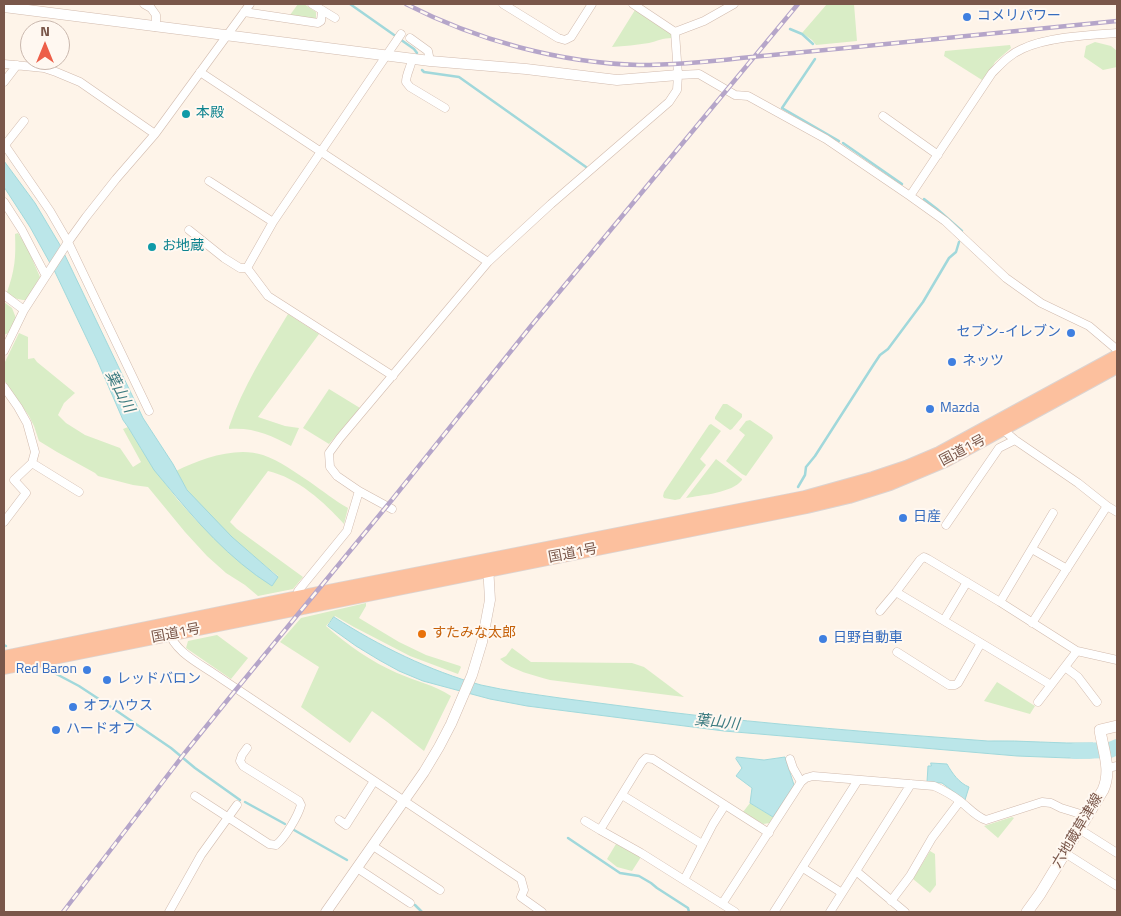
<!DOCTYPE html>
<meta charset="utf-8">
<style>
body{margin:0}
#map{position:relative;width:1121px;height:916px;overflow:hidden;background:#fef4e9;font-family:"Titillium Web",sans-serif}
canvas{display:block}
.frame{position:absolute;inset:0;border:5px solid #7a574a;pointer-events:none}
.north{position:absolute;left:20px;top:20px;width:50px;height:50px;box-sizing:border-box;background:#fff8f1;border:1px solid #cab8ae;border-radius:50%;rotate:0deg;font-size:14px;font-weight:700;line-height:20px;text-align:center;color:#7a574a}
.north::after{content:'';display:block;margin:auto;width:18px;height:22px;background:#ed5f49;clip-path:polygon(50% 0,100% 100%,50% 72%,0 100%)}
</style>
<div id="map">
<canvas width="1121" height="916"></canvas>
<div class="frame"></div>
<div class="north">N</div>
</div>
<script>
const g = document.querySelector('canvas').getContext('2d');
g.lineJoin = 'round';
function fillPath(path, color) { g.fillStyle = color; g.fill(path, 'evenodd'); }
function stroke(path, color, width, dash) { g.strokeStyle = color; g.lineWidth = width; g.lineCap = dash ? 'butt' : 'round'; g.setLineDash(dash || []); g.stroke(path); }
function label(font, color, halo, rows, align = 'center') {
  g.font = font + ' "Titillium Web","Noto Sans JP",sans-serif'; g.lineWidth = 4; g.setLineDash([]); g.textBaseline = 'middle'; g.strokeStyle = halo; g.fillStyle = color; for (const [text, x, y, turn = 0] of rows) {
    g.save(); g.translate(x, y); g.rotate((+turn || 0) * Math.PI / 180); g.textAlign = isNaN(turn) ? turn : align; if (halo) g.strokeText(text, 0, 0); g.fillText(text, 0, 0); g.restore();
  }
}
fillPath(new Path2D(`
 M298,4H304L316,12V19L290,15Z
 M827,4H854L857,41L816,45L812,40L802,33Z
 M635,10L670,32L672,36V38C663,38 657,41 649,43C637,45 624,46 612,47Z
 M1095,42L1111,46L1117,51V67L1103,70L1084,57L1086,46Z
 M1010,45L1011,48L995,62L994,64L982,80L944,56L945,51Z
 M18,233L27,247L40,277L26,300C18,300 12,298 7,292C15,270 16,257 15,234Z
 M4,302L12,308L16,318L8,333L4,335Z
 M288,314L319,334L258,417L285,426L299,428L291,446C271,435 253,427 229,429V427C243,386 266,351 288,314Z
 M19,333L28,337V359L34,358L37,362L75,393L64,403L58,415L66,423L85,435L120,448L133,467L141,462L123,429L128,427L155,470L177,499L196,520L272,586L278,576C246,550 213,524 188,491C184,485 180,477 176,471C200,459 236,446 263,455C280,461 295,472 310,482C323,491 335,501 348,508L344,524C324,502 298,478 268,471L230,522L237,529L303,577L293,589L258,596L245,585L226,573L207,556L185,532L148,487L133,485L98,476L95,473L57,452L39,441L34,426L29,416L4,380V364Z
 M329,389L360,408L329,444L303,428Z
 M723,404H727L742,414V417L732,429L730,430L715,419V417Z
 M750,420L772,435L773,438L746,476L742,474L726,461L745,435L739,430L746,421Z
 M711,424L721,431L700,459L706,465L680,499L675,500L664,498L663,496L664,492L709,425Z
 M716,459L742,479V480C732,493 702,495 686,498Z
 M366,603V606L359,618L399,642L426,655L460,666L461,667L458,674L410,656L354,627L335,616L326,626C347,645 372,662 397,673C415,681 435,685 451,696L424,751L386,721L372,711L350,743L301,707L319,667L280,642L301,618Z
 M217,635L248,658L231,679L186,648L188,641Z
 M512,648L531,662L632,663L644,667L684,697L550,680C533,675 513,671 500,659L506,656Z
 M997,682L1035,706L1030,714L984,701Z
 M750,803L773,817L770,823L763,824L743,812Z
 M1012,817L1014,818L998,838L984,826Z
 M616,844L641,857L632,871L617,867L607,859Z
 M930,851L935,854L936,885L930,893L913,879Z`), '#d9edc6');
const water = new Path2D(`
 M4,161L35,203L60,245L143,418L173,464L187,490L232,537L278,577L272,586C229,559 196,521 164,482C161,478 157,474 154,470C145,456 137,441 128,427L123,420L97,360L55,272L30,227L4,187Z
 M334,617C379,646 430,671 481,685C507,691 533,694 560,698C596,703 632,707 668,712C774,725 881,733 988,741C1023,740 1058,744 1093,743L1097,748L1099,757L1090,758H1069L1017,756L724,731L527,706L490,699L423,681L399,671L379,660L356,646L328,626Z
 M737,757L764,760L785,757L794,785L773,817L750,803L752,788L736,776L742,768L736,759Z
 M931,763L947,764C952,773 959,783 969,787L965,800L942,783L927,782L928,766H931Z`);
fillPath(water, '#bbe6e9');
stroke(water, '#a1d8db', 1);
stroke(new Path2D(`
 M350,4L414,49L417,53
 M790,29L802,34L813,44
 M815,59L782,108L839,141
 M422,70L424,72L459,77L586,167
 M843,143L902,184
 M924,199L937,209L962,231
 M798,487L805,475L806,467L815,456L874,364L880,355L888,349L923,302L949,258L956,252L959,242
 M4,645L6,646
 M45,668L79,686L111,707L171,748L195,768L240,800
 M245,802L285,824
 M294,830L347,860
 M568,838L620,873L639,876L651,883L657,888L688,908L689,912
 M415,905L422,912`), '#a1d8db', 2.5);
stroke(new Path2D(`
 M1075,751L1110,750L1117,747`), '#bbe6e9', 16);
const minor = new Path2D(`
 M144,4L151,8L156,15V27
 M312,4L335,18
 M503,4L558,38L565,40L571,37L592,4
 M244,12L318,23L321,21L322,10
 M675,32L704,21L734,4
 M410,38L428,51L430,61
 M412,59C411,67 406,74 406,82L410,87L445,108
 M4,64L44,68L56,72L80,82L155,134
 M200,72L488,262
 M678,75L699,74L735,95L748,96L826,139L910,196L945,221L1006,278L1041,303L1089,326L1115,348L1117,349
 M4,82L17,65
 M883,116L938,155
 M4,144L50,211L68,242L149,411
 M5,145L24,121
 M209,181L273,222
 M910,196L992,73C1001,64 1010,54 1022,49C1047,37 1089,35 1117,33
 M4,202L22,230L46,276
 M189,230L224,258L240,268H247
 M247,268L273,222L401,34
 M247,268L268,296L393,376
 M4,295L24,310
 M4,351L24,310L68,242L86,217L116,179L155,134L250,4
 M4,387L18,407L27,423L35,452L32,463L14,480L26,493L4,522
 M1000,427L1015,440L1078,483L1107,506L1117,512
 M32,463L79,492
 M392,509L359,491L337,476L330,467L329,453L340,438L488,262L551,204L669,102L677,90L678,75L675,32L633,4
 M946,525L999,448L1015,440
 M1032,549L1067,569
 M298,597V591L347,531L359,491
 M1000,602L1053,513
 M880,611L896,592
 M944,620L967,582
 M1032,623L1107,506
 M169,631C173,650 198,663 213,673L521,879L524,890L521,897L542,912
 M1077,651L1051,685L896,592L920,560L924,557L928,559L1000,602L1077,651L1117,660
 M897,652L949,685H955L958,683L981,643
 M1065,667L1078,677L1097,702
 M1038,702L1051,685
 M790,759L793,768L801,782
 M1107,768L1117,766
 M622,795L702,844
 M195,796L269,844L276,845C285,838 298,816 301,805L299,801L243,766L240,761L242,755L247,748
 M339,820L346,825L374,781
 M585,821L600,830L641,853L735,912
 M1079,829L1117,853
 M600,830L642,762L646,758L653,759L769,833
 M373,846L440,890
 M1065,853L1117,886
 M357,868L410,903
 M803,868L842,893
 M856,871L905,912
 M684,880L713,824L725,805
 M891,901L910,876L932,838L960,801
 M722,904L801,782L806,778L813,776L934,786C943,790 952,795 960,801C968,807 976,817 986,820L1042,802L1051,803L1061,808L1087,816
 M169,912L201,855L237,805
 M774,912L858,780
 M830,912L911,784`);
const tertiary = new Path2D(`
 M4,7L430,61L526,69L617,80L678,75
 M326,912L424,772L439,747L451,724L472,675L482,642L490,600L488,565`);
const secondary = new Path2D(`
 M1027,912L1040,894L1103,790C1112,770 1103,751 1100,730L1117,726`);
const trunk = new Path2D(`
 M4,657L298,597L805,497L873,478L906,467L939,453L1117,356
 M4,668L807,507L849,497L890,484L945,461L1117,367`);
stroke(minor, '#d1baad', 9);
stroke(tertiary, '#d1baad', 11);
stroke(secondary, '#d7bcad', 12);
stroke(trunk, '#dcd3d0', 14);
stroke(minor, '#fff', 8);
stroke(tertiary, '#fff', 10);
stroke(secondary, '#fff', 11);
stroke(trunk, '#fcc09e', 12);
const rail = new Path2D(`
 M406,4C476,40 560,63 639,65C673,65 707,62 741,58C776,55 811,51 846,48C936,39 1027,30 1117,21
 M63,912L184,754L230,697L391,501L531,326L798,4`);
stroke(rail, '#b5a5c9', 4.5);
stroke(rail, '#fff8f1', 2.5, [8]);
for (const [x, y, r, color] of [
 [967,17,5,"#3f7fe0"],
 [186,114,5,"#0f9aa8"],
 [152,247,5,"#0f9aa8"],
 [1071,333,5,"#3f7fe0"],
 [952,362,5,"#3f7fe0"],
 [930,409,5,"#3f7fe0"],
 [903,518,5,"#3f7fe0"],
 [422,634,5,"#e8710a"],
 [823,639,5,"#3f7fe0"],
 [87,670,5,"#3f7fe0"],
 [107,680,5,"#3f7fe0"],
 [73,707,5,"#3f7fe0"],
 [56,730,5,"#3f7fe0"]
]) { const dot = new Path2D(); dot.arc(x, y, r, 0, 2 * Math.PI); g.fillStyle = color; g.fill(dot); stroke(dot, '#fff8f1', 2); }
label('14px', '#366cbe', '#fff8f1', [
 ["コメリパワー",977,17],
 ["セブン-イレブン",1061,333,"right"],
 ["ネッツ",962,362],
 ["Mazda",940,409],
 ["日産",913,518],
 ["日野自動車",833,639],
 ["Red Baron",77,670,"right"],
 ["レッドバロン",117,680],
 ["オフハウス",83,707],
 ["ハードオフ",66,730]
], 'left');
label('14px', '#0d838f', '#fff8f1', [
 ["本殿",196,114],
 ["お地蔵",162,247]
], 'left');
label('14px', '#7a574a', '#fff8f1', [
 ["国道1号",963,451,-28],
 ["国道1号",573,554,-11],
 ["国道1号",176,634,-11],
 ["六地蔵草津線",1078,831,-59]
]);
label('14px', '#c56008', '#fff8f1', [
 ["すたみな太郎",432,634]
], 'left');
label('italic 15px', '#3c7b80', '#fff8f1', [
 ["葉山川",119,392,63],
 ["葉山川",717,723,6]
]);
</script>
